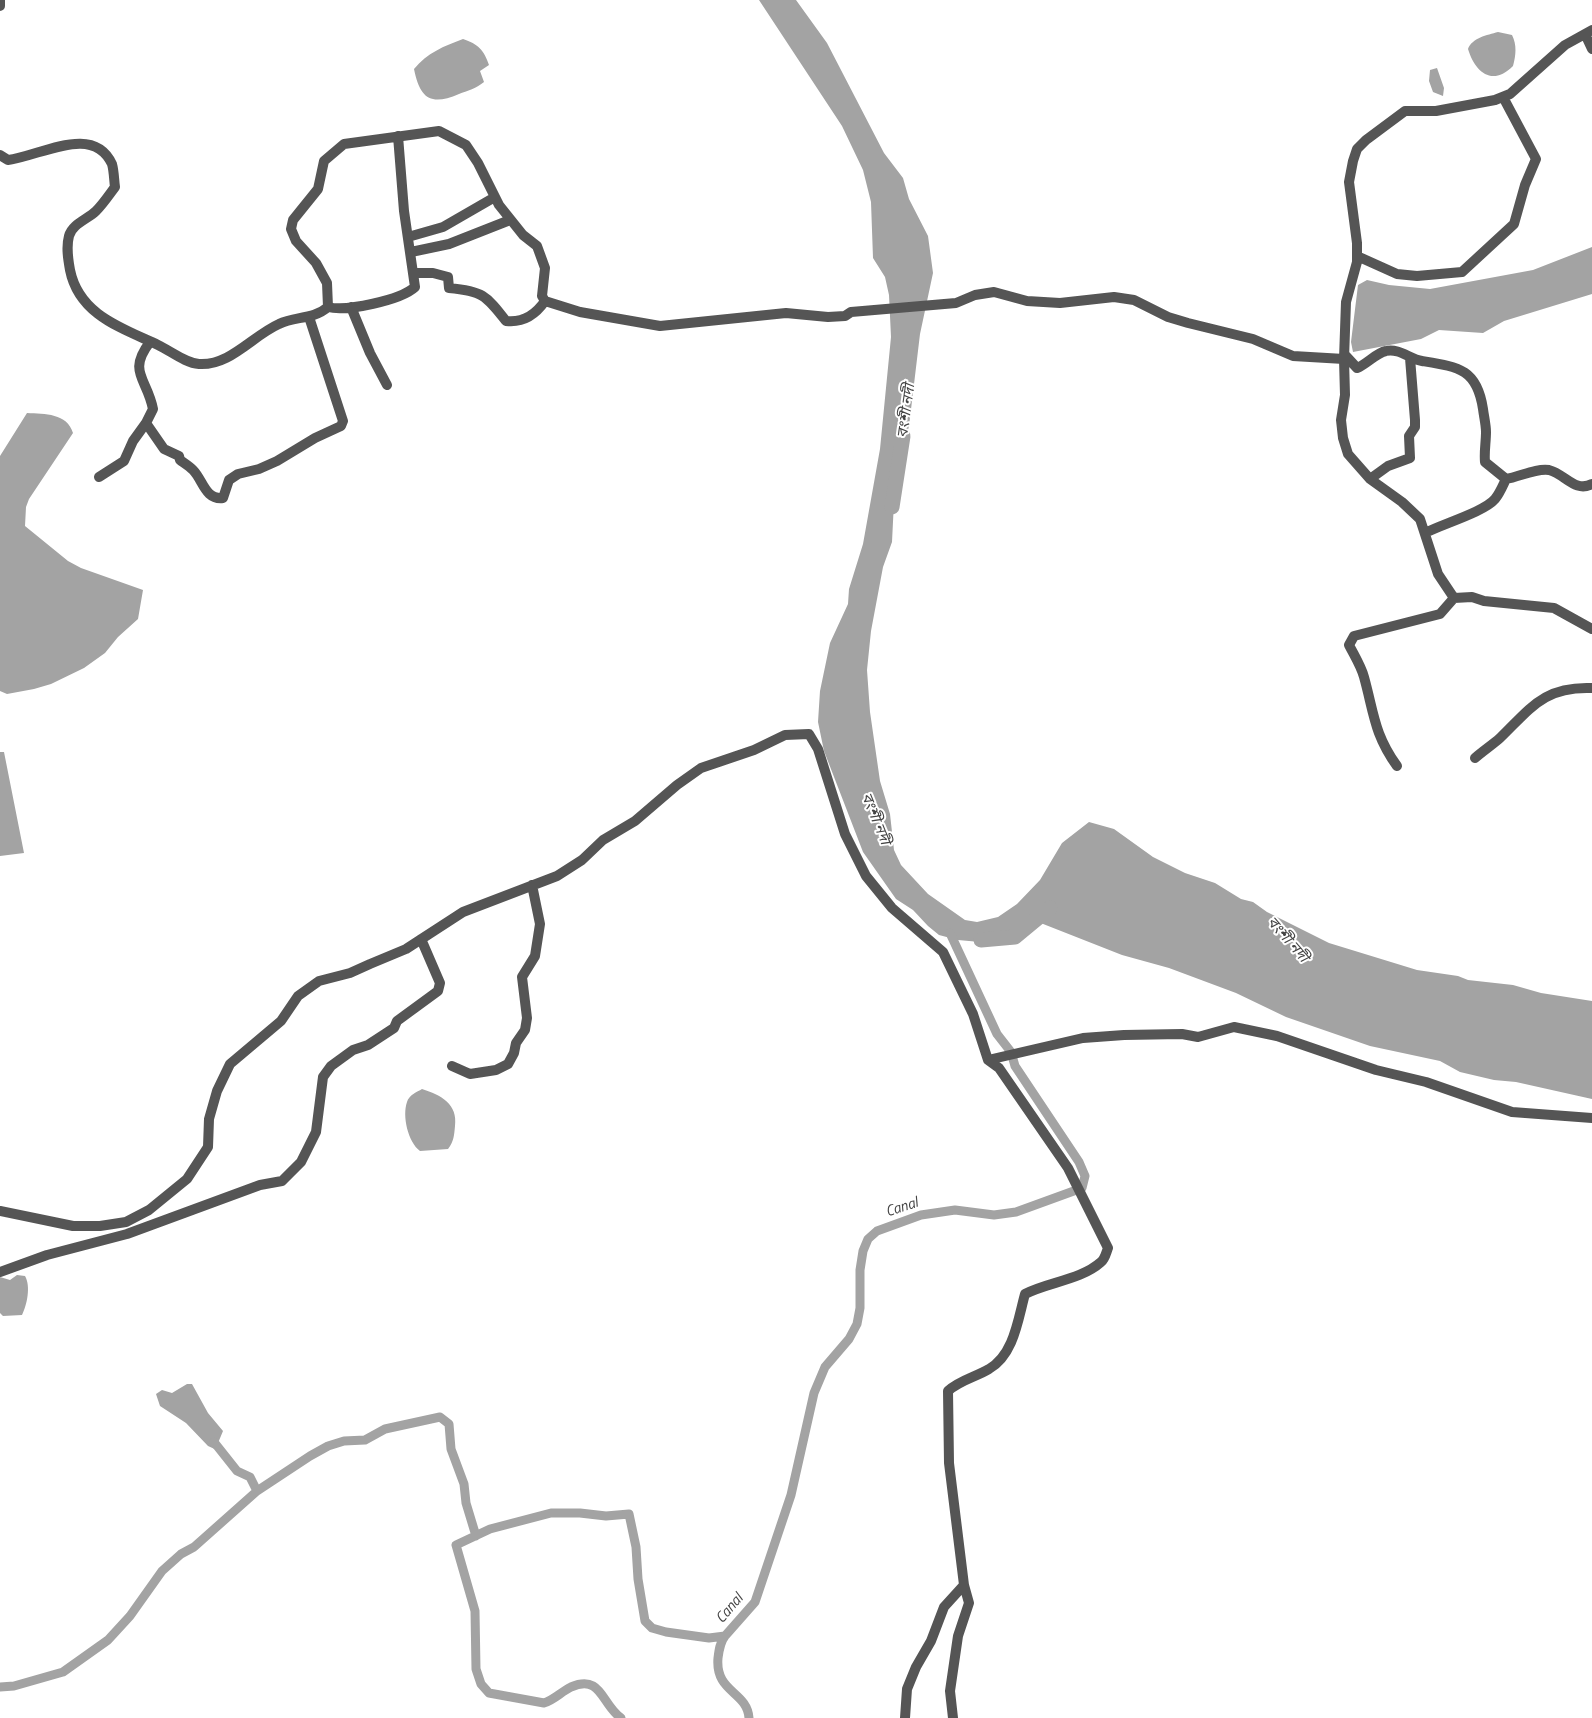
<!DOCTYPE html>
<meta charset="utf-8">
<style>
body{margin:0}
canvas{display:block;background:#fff}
</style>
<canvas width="1592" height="1718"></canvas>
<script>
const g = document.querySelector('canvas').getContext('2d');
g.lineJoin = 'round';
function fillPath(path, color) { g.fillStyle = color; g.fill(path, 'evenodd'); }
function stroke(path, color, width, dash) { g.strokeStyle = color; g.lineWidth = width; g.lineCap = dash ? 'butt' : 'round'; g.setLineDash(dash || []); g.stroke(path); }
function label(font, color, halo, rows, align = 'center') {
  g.font = font + ' "Titillium Web","Noto Sans Bengali",sans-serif'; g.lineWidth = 4; g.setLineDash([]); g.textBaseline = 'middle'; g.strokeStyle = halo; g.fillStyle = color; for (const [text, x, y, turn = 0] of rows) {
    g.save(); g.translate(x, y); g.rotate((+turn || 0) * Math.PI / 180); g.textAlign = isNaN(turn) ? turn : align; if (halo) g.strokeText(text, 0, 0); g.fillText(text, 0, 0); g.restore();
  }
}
fillPath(new Path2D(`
 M759,0H796L827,43L884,153L903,178L909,199L928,236L933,273L920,334L909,426L895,481L892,542L883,567L871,631L867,670L870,712L880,781L890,814L894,850L901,865L928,894L965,920L977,922L998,917L1017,904L1040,880L1062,843L1089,822L1114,829L1153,857L1185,873L1215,883L1241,899L1253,902L1267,912L1329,943L1417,970L1458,976L1468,980L1513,985L1541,993L1592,1001V1099L1516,1082L1494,1080L1460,1072L1440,1061L1370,1046L1286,1017L1236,993L1169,968L1122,955L1033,920L1024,928L999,939L980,942L958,940L939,935L928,926L913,910L896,899L863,852L824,751L818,722L820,691L830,643L848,604L849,589L863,544L880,449L891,337L889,295L885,277L873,258L871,202L863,170L842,126Z
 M1498,32L1512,35C1517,45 1516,55 1513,66C1492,87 1475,72 1468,49C1472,38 1487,35 1498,32Z
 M463,39C478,44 484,50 489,65L480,71L484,82C477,88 467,91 459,94C431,106 420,99 414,69C427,53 444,46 463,39Z
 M1437,68L1444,88L1443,96L1433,92L1429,81L1430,70Z
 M1592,247V294L1504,321L1483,333L1439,330L1421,339L1353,352L1351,342L1358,285L1367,280L1389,285L1430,289L1533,270Z
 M27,413C45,414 67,413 73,433L29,499L26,507L25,526L68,561L81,568L143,590L138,619L118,637L105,653L84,668L51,684L34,689L7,694L0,691V456Z
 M0,752H4L24,853L0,856Z
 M422,1089C441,1095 458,1104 455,1126C454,1136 454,1141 448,1149L420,1151C408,1142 402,1116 407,1102C409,1095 417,1092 422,1089Z
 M17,1275L25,1276C31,1286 27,1305 22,1315L3,1316L0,1313V1277L10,1280Z
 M187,1384H192L208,1413L223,1431L218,1443L219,1451L208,1446L186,1423L160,1406L156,1394L162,1390L172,1393Z`), '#a3a3a3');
stroke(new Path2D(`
 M214,1442L237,1471L250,1477L257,1491
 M725,1636C720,1642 719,1650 718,1658C715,1693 747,1691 749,1718
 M0,1687L14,1686L63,1672L108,1640L130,1616L162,1571L181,1554L194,1547L257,1491L310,1456L328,1446L344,1441L365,1440L385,1429L440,1417L449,1424L451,1449L464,1484L466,1503L476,1536
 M621,1718C601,1704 602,1674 571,1687C561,1692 554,1700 544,1703L489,1693L481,1684L476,1669L475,1611L456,1545L490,1529L551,1513H580L606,1516L629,1514L636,1547L638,1579L645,1621L652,1628L666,1632L709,1638L725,1636L755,1602L791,1495L814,1393L825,1367L849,1339L857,1324L860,1308V1270L863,1251L868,1239L877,1231L921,1215L955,1210L994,1215L1016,1212L1082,1188L1085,1176L1079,1162L1015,1066L1011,1052L997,1034L950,933`), '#a3a3a3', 9);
stroke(new Path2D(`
 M892,507L903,436
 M981,940L1015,937L1050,908`), '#a3a3a3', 15);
stroke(new Path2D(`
 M0,6V0
 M1585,34L1592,49
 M0,155L8,160C41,156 93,123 112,164C114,171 114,180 115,187C109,195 103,204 96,211C88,219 72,224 69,236C66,247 68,259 70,270C79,315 122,328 158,345C171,351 185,363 199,364C230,366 252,336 279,324C295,316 313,320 328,307L327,283L316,263L296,241L291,229L293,220L318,189L324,161L344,144L439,131L466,145L478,163L499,205L523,235L537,246L545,268L542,296L545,301L580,312L660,326L786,313L828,317L845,316L851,312L956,303L975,295L994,292L1027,301L1060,303L1114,297L1134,300L1168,317L1188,323L1253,339L1293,356L1344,359
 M408,237L443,227L495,197
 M411,252L449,244L510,220
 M1357,256L1397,274L1417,276L1462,272L1514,224L1525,185L1536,159L1503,97
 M413,273H433L448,277L449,288C482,291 486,295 506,321C523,323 536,314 545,301
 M328,307C346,312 401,300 415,287L404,211L398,136
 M351,307L370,353L387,385
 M150,342C127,372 147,378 153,409L146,423L164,449L179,456L180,460C184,463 189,466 193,470C203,480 205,500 223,498L229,480L238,474L259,469L277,461L315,438L341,426L343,421L309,317
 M1345,355L1357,368C1367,364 1376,353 1386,351C1399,348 1410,359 1422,361C1459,367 1477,369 1483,409C1484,417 1486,425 1486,432C1486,442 1484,452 1485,462L1506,479C1519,477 1536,468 1549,470C1565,474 1575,493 1592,484
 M99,477L124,461L133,441L146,423
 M1370,479L1388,466L1410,458L1409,436L1415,427V420L1410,358
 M1425,533C1442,524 1484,512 1495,499C1500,493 1503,485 1506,479
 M1454,598L1438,574L1420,519L1402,502L1370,479L1348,454L1343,438L1341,420L1345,395L1344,359L1346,302L1357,262V243L1349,182L1353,161L1357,149L1366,140L1405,111H1436L1495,100L1510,94L1565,45L1592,30
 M1475,758C1483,751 1492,745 1500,738C1531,708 1544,686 1592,688
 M1397,766C1374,734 1374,713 1364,677C1361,666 1354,655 1349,645L1354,636L1440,614L1454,598L1472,597L1484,601L1554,608L1592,629
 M988,1060L1083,1038L1124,1035L1182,1034L1198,1037L1234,1027L1277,1036L1376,1070L1426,1082L1512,1112L1592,1118
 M452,1066L470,1074L496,1070L508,1064L514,1053L516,1043L525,1030L527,1018L522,977L535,956L540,924L532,885
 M0,1211L73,1226H100L126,1222L149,1210L187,1179L208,1147L209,1119L217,1091L230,1064L281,1021L298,996L319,981L350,973L370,964L406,949L463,912L557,876L582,860L603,840L635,821L677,785L701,768L754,750L785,735L809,734L818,749L845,834L866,876L892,908L943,952L973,1014L988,1060L999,1068L1068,1168L1108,1248C1106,1253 1105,1259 1101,1262C1081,1280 1048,1282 1025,1294C1018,1319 1014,1355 989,1369C976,1377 960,1380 948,1391L949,1463L964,1585L944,1607L931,1641L916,1667L907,1689L905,1718
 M0,1272L47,1255L127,1234L260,1185L282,1181L301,1162L316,1132L323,1077L331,1066L353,1050L368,1045L394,1028L397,1021L438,991L440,983L421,939
 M953,1718L950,1691L958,1636L969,1603L964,1585`), '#555', 10);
label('italic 15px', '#444', '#fff', [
 ["বংশী নদী",907,411,-82],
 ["বংশী নদী",875,819,68],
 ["বংশী নদী",1287,940,49],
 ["Canal",902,1208,-18],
 ["Canal",730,1609,-50]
]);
</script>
